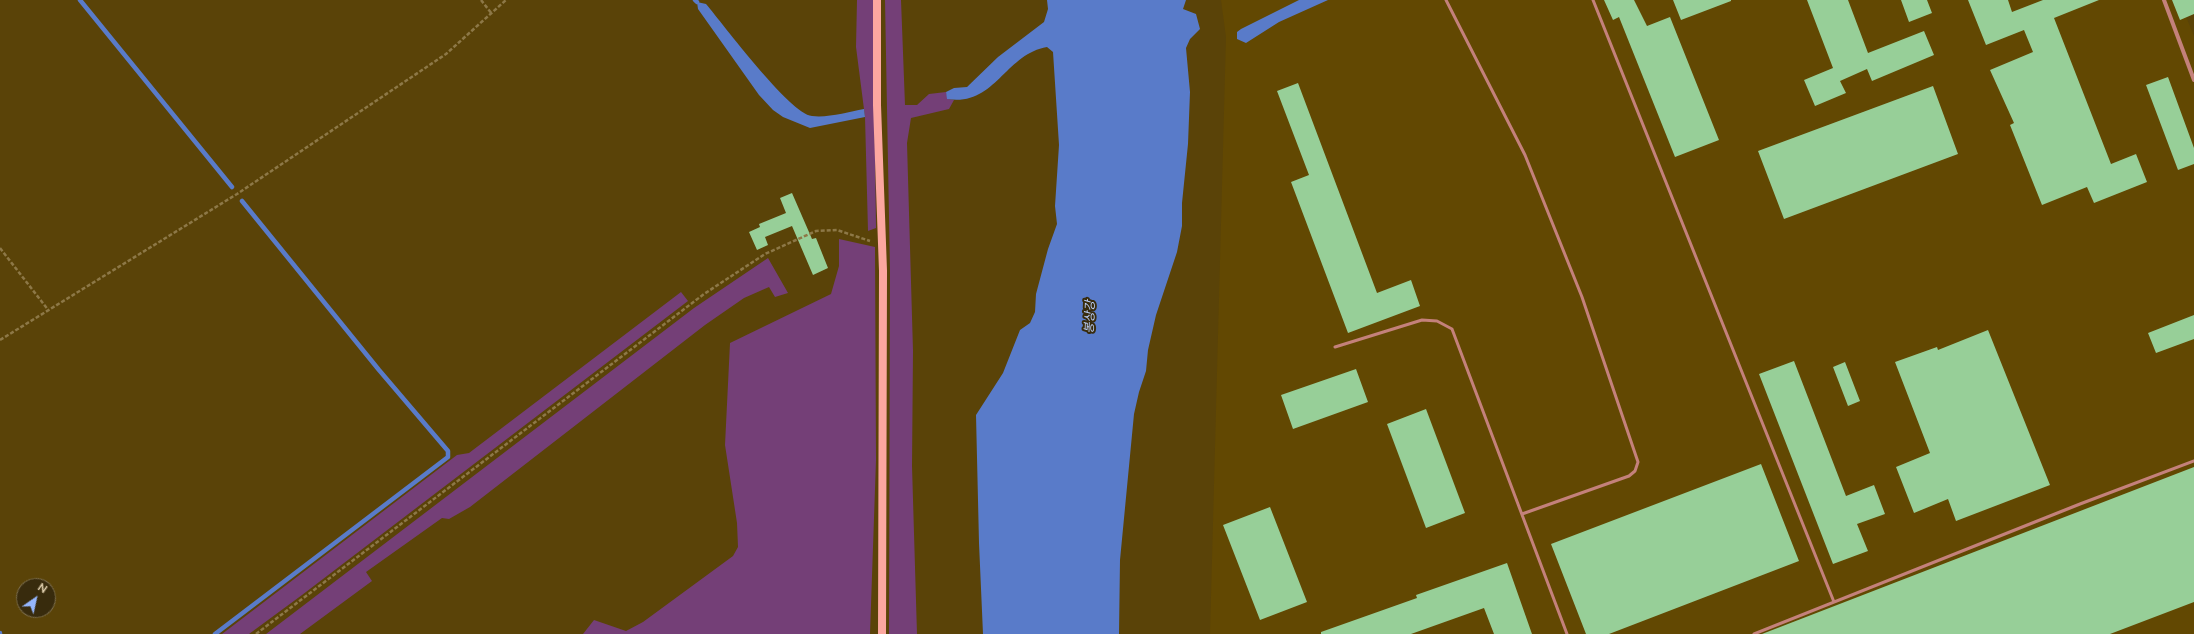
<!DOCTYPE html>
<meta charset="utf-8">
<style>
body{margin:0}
#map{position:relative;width:2194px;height:634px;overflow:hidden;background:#5a4308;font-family:Raleway,sans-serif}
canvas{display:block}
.north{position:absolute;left:16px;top:578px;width:40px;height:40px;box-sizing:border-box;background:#382b0d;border:1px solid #7b6d4d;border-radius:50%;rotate:34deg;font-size:11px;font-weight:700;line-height:16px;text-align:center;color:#e0cfae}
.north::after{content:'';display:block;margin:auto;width:14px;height:18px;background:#95b6fd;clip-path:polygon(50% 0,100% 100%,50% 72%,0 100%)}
</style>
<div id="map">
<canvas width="2194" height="634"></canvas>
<div class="north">N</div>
</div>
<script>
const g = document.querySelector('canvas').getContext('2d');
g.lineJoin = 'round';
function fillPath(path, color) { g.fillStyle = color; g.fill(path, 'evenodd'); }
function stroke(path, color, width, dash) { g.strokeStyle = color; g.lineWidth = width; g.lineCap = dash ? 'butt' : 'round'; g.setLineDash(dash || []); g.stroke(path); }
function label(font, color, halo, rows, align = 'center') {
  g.font = font + ' Raleway,"Noto Sans KR",sans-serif'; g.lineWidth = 4; g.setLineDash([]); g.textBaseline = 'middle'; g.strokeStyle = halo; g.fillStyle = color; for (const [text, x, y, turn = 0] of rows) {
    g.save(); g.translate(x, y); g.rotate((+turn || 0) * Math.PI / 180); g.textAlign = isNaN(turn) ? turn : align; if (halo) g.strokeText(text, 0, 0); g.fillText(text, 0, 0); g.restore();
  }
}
fillPath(new Path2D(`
 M1221,0H2179L2194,36V634H1210L1226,37Z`), '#624802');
fillPath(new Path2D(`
 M857,0H873L876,228L868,231L865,117L856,47Z
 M885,0H901L905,105H917L929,94L946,92L948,99L954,100L949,109L911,118L907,143L913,351L912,466L917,634H889L890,271Z
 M839,239L875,247L876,460L870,634H583L594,620L626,631L643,622L733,556L738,547L737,523L725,445L730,343L831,294L839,266Z
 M768,258L788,293L775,297L769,287L744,298L705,325L470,507L449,519L442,518L366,572L372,581L300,634H266L694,308Z
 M681,292L688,301L302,595L249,634H222L457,455L469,453Z`), '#743f77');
fillPath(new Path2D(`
 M1047,0H1186L1183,9L1196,14L1200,29L1190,39L1186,48L1190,92L1188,144L1182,203V226L1177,252L1156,315L1148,350L1146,371L1139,392L1134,414L1120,560L1119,634H983L979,543L976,415L1003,373L1020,330L1030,323L1035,312L1036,294L1048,249L1057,224L1055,206L1059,145L1053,52L1047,47C1005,54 995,107 947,99L946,92L954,88L967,87L998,57L1044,22L1048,9Z
 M1299,0H1328L1279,22L1246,43L1237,39V32L1241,29Z
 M697,2L706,4C723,24 790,114 812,116C828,118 848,112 864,109L865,117L810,128L783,117L773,110L759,95L698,9Z`), '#597bc9');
stroke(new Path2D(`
 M80,0L232,187
 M695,0L697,2
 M0,633V634
 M215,634L448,457V451L379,370L242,201`), '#597bc9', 4.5);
fillPath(new Path2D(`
 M1604,0H1634L1647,26L1670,17L1719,140L1675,157L1619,17L1613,20Z
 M1673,0H1731V1L1681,20Z
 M1807,0H1848L1868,53L1924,31L1934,55L1872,81L1867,69L1840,81L1846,93L1815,106L1804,80L1833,68Z
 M1901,0H1927L1932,13L1909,22Z
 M1968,0H2008L2012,12L2043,0H2099L2054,18L2111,164L2136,154L2147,182L2094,203L2087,187L2042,205L2010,125L2014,123L1990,70L2033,52L2024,30L1986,45Z
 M2172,0H2194V14L2180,20Z
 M2168,77L2194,148V164L2178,170L2146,85Z
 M1298,83L1377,293L1411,280L1420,306L1348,333L1291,182L1309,175L1277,91Z
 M1933,86L1958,154L1784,219L1758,151Z
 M792,193L812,239L816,238L828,268L813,275L792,226L765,237L768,245L757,250L749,232L760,227L759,224L786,213L780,198Z
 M2194,315V339L2156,353L2148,333Z
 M1988,330L2050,485L1956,521L1948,499L1914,513L1896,467L1930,453L1895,362L1937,347L1938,350Z
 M1794,361L1846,496L1874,485L1885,514L1857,524L1868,551L1833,564L1759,374Z
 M1845,362L1860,401L1848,406L1833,367Z
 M1356,369L1368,402L1293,429L1281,395Z
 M1426,409L1465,513L1426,528L1387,424Z
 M1761,464L1799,561L1609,634H1586L1551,544Z
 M2194,467V602L2110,634H1762Z
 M1270,507L1307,602L1260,620L1223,525Z
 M1507,563L1532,634H1494L1484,608L1411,634H1321V632L1417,598L1416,595Z`), '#97cf98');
stroke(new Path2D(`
 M481,0L492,14
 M0,248L49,311
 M0,340L237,194L446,54L506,0
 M256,634L704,294L765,254L816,231L837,230L870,241`), '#8d7847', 2.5, [4, 2]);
stroke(new Path2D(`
 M1446,0L1525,155L1582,297L1638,462L1635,471L1629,476L1522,514
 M1593,0L1834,602
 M1335,347L1422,320L1437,321L1452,329L1567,634
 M1754,634L2080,504L2194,461`), '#c4817b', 3);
stroke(new Path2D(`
 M2164,0L2194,80`), '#c4817b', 4);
stroke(new Path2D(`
 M877,0V105L883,271L882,634`), '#fca7a0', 8);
label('italic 12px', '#bdd1fb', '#382b0d', [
 ["봉상강",1090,317,-88]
]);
</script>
